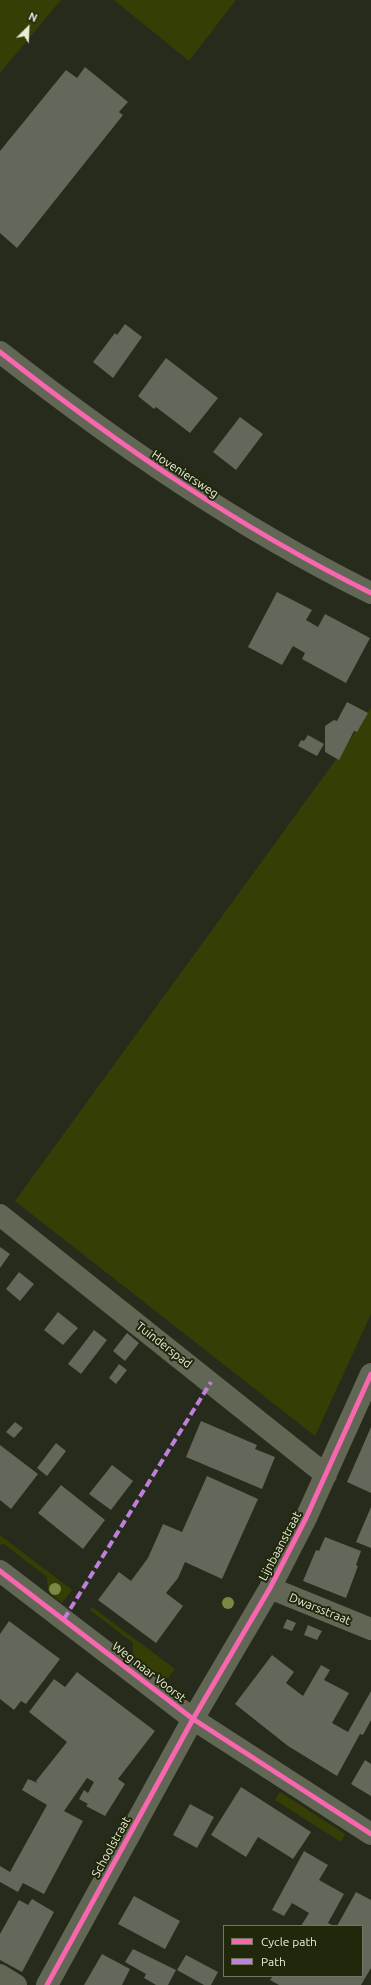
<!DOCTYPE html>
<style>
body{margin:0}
#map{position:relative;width:371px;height:1985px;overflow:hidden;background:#262b1b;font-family:Ubuntu,sans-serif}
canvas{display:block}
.legend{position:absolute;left:223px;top:1925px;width:140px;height:52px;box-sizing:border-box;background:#20270b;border:1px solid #70765f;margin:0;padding:5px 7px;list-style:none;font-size:12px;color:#e8eddc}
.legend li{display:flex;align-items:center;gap:8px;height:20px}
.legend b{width:20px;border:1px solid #70765f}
.north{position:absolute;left:8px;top:8px;width:40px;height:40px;-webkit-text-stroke:3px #20270b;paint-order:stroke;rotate:24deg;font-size:11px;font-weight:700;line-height:16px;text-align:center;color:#e8eddc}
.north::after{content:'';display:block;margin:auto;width:14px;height:18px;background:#e8eddc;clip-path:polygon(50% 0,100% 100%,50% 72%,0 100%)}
</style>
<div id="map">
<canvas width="371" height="1985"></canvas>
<ul class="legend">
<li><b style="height:5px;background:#f766af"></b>Cycle path</li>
<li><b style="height:5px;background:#c07fdc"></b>Path</li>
</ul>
<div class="north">N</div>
</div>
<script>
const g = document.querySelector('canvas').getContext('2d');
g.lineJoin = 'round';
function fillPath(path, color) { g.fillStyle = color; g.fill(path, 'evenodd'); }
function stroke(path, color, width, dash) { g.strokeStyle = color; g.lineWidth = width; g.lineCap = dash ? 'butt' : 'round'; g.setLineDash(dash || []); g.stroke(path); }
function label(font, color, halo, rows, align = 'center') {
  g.font = font + ' Ubuntu,sans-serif'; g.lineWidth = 4; g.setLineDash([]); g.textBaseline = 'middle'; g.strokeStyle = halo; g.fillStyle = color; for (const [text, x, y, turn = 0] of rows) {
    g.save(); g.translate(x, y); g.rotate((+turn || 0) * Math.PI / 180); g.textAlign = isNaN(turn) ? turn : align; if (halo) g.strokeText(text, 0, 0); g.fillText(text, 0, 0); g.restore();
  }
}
fillPath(new Path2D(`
 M0,0H61L0,73Z
 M114,0H236L189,61Z
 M371,708V1314L315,1436L15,1201L348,743Z
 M0,1535L72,1590L62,1603L48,1591L47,1577L4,1544L0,1545Z
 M92,1607L175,1669L165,1682L133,1658V1643L90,1610Z
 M280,1792L345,1834L341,1842L275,1800Z`), '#353f05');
fillPath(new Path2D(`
 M85,67L128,102L119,112L123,115L17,248L0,233V151L66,70L77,78Z
 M125,324L142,337L113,378L93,362L115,333L117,335Z
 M166,358L218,398L190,433L156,407L154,409L138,396Z
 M240,417L263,434L236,470L213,452Z
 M277,592L312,610L306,620L318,627L325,614L370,638L346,683L302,659L305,653L293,646L282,665L248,647Z
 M347,702L368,713L357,732L354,731L339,760L325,752V726L334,720L337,721Z
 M308,735L324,744L317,756L298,746L301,740L304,741Z
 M0,1247L10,1254L0,1268Z
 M19,1272L34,1284L20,1301L6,1289Z
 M58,1312L78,1328L63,1345L44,1330Z
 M94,1330L107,1340L81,1374L68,1364Z
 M127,1333L139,1343L125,1361L113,1351Z
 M119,1364L127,1370L116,1384L109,1378Z
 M201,1421L257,1445L255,1449L275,1457L262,1489L186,1457Z
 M15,1422L23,1428L14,1438L6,1432Z
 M371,1427V1493L347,1482Z
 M56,1443L66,1451L47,1476L37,1468Z
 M0,1445L38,1474L11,1509L0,1500Z
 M112,1465L133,1481L111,1510L89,1494Z
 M207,1476L258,1499L222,1579L185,1562L178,1578L166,1593L183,1606L156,1643L98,1600L119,1572L131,1581L148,1558L163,1524L182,1532Z
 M61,1485L105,1520L83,1549L38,1513Z
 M371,1507V1548L356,1542Z
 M325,1537L361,1551L356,1565L358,1566L346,1598L303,1581L316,1550L319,1551Z
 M287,1619L296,1623L292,1631L283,1628Z
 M9,1621L60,1659L26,1704L21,1701L14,1710L0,1699V1634Z
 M308,1625L322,1631L317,1640L304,1635Z
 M272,1655L294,1672L286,1683L303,1696L321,1665L330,1670L324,1680L349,1693L332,1723L348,1732L371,1691V1720L363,1735L360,1734L337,1776L288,1746L235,1704Z
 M77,1672L155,1731L118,1779L125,1784L105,1816L86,1806L88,1804L79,1799L84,1790L88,1793L94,1782L87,1778L64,1811L83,1821L44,1894L23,1883L18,1892L0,1882V1866L10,1872L47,1805L22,1790L28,1779L38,1783L36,1781L67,1742L29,1712L54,1679L65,1687Z
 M365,1760L371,1764V1796L351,1784Z
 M241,1787L311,1832L293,1859L258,1837L246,1857L211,1835Z
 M190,1804L214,1817L197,1848L173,1835Z
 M304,1851L328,1865L319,1880L344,1894L328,1923L334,1926H301L309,1913L292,1903L284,1916L272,1910Z
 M356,1892L371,1900V1968L361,1985H279L270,1980L273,1976H362V1926H337Z
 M134,1896L180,1921L165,1949L118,1924Z
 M32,1899L54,1912L22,1972L0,1960V1934L19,1900L28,1905Z
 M133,1949L176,1970L168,1985H156L144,1978L146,1974L125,1962Z
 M102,1954L130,1969L122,1985H84Z
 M186,1955L218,1972L211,1985H204L177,1970Z`), '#63685a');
stroke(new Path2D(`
 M0,352C117,444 238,527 371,593
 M0,1215L326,1475
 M0,1571L193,1719L371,1834
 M270,1588L371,1629
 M0,1975L16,1985
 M47,1985L193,1719L270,1588L306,1518L371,1374`), '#626654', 22);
stroke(new Path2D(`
 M64,1619L211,1382`), '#c07fdc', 4, [8, 4]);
stroke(new Path2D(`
 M0,352C117,444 238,527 371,593
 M0,1571L193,1719L371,1834
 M47,1985L193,1719L270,1588L306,1518L371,1374`), '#f766af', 5);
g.fillStyle = '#788943';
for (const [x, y] of [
 [55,1589],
 [228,1603]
]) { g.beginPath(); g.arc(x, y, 6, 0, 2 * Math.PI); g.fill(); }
label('12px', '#e8eddc', '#20270b', [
 ["Hoveniersweg",185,474,33],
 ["Tuinderspad",164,1345,38],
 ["Lijnbaanstraat",280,1546,-62],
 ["Dwarsstraat",320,1609,22],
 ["Weg naar Voorst",149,1672,38],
 ["Schoolstraat",111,1847,-61]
]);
</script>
